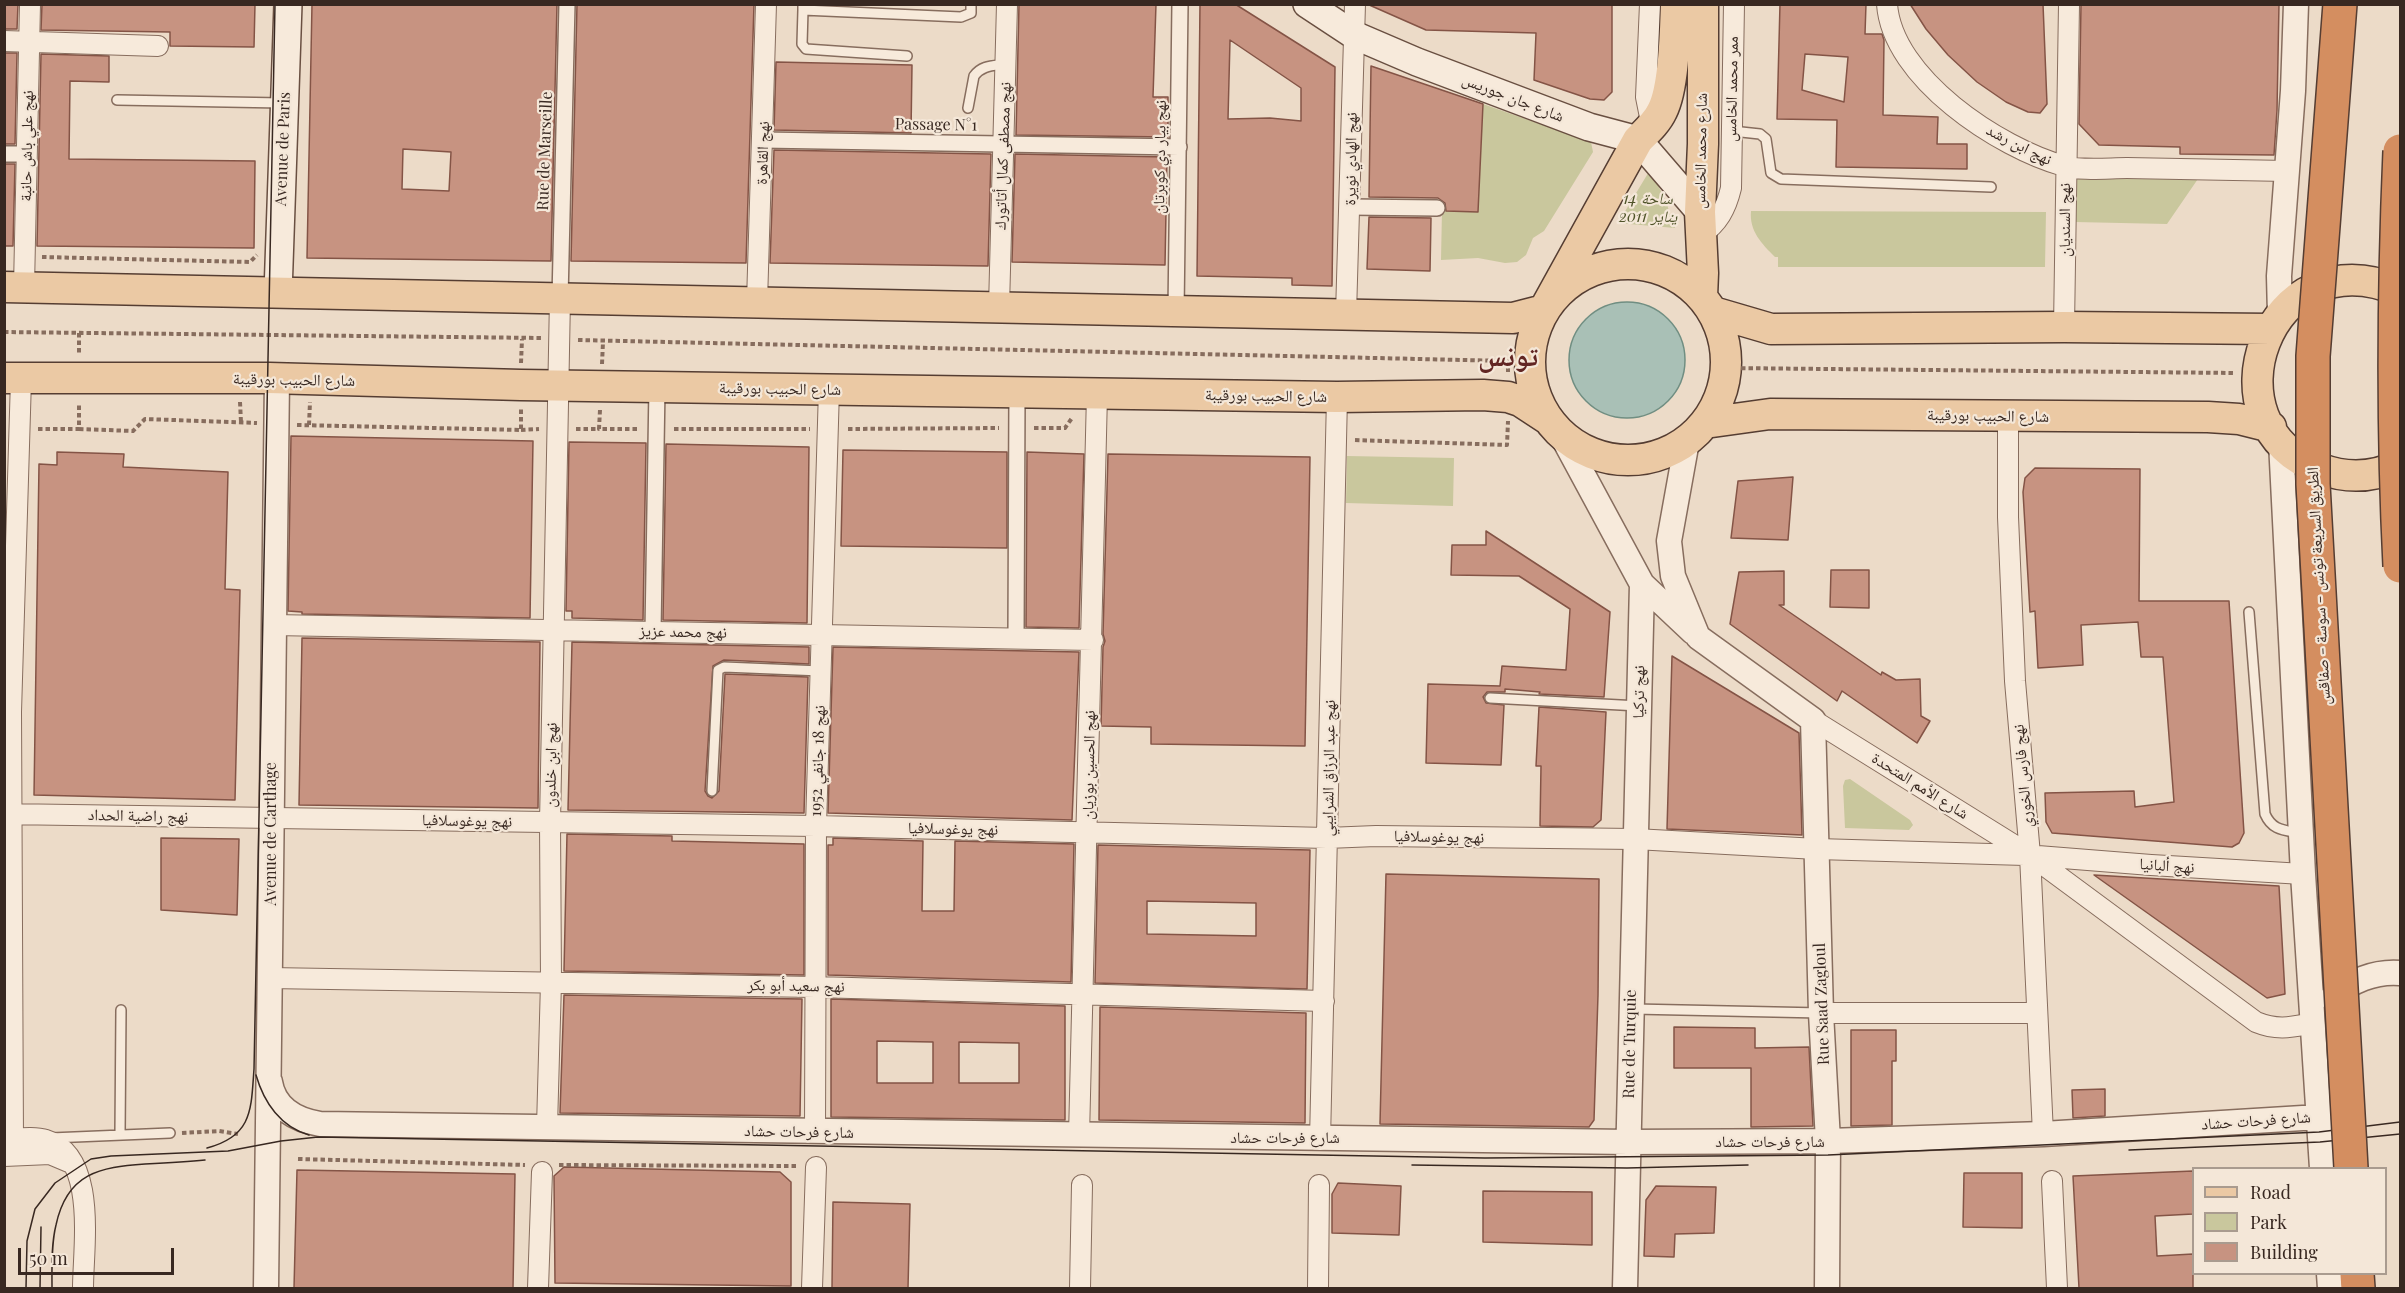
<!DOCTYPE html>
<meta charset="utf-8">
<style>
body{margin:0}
#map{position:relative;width:2405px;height:1293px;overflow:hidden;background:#ecdbc8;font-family:"Playfair Display",serif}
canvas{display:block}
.frame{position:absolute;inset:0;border:6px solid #382821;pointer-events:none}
.legend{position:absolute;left:2192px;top:1167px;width:195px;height:108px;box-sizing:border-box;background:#f4e7d8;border:2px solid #a99b8f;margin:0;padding:8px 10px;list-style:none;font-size:18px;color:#382821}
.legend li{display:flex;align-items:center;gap:12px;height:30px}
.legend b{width:30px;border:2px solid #a99b8f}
.scale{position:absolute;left:18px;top:1248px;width:156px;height:27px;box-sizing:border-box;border:3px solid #382821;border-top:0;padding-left:8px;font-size:18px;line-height:21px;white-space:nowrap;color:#382821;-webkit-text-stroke:4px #f4e7d8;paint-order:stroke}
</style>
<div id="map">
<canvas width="2405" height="1293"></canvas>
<div class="frame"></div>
<ul class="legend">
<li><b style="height:8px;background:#ebc9a4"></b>Road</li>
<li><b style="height:16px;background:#c9c79d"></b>Park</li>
<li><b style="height:16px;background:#c79381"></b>Building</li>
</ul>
<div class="scale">50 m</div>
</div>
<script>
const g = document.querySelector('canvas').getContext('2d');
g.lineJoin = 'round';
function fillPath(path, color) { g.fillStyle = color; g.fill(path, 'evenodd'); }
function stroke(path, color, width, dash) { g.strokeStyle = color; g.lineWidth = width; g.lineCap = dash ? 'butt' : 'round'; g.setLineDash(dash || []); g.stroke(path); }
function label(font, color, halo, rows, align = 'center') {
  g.font = font + ' "Playfair Display","Noto Naskh Arabic",serif'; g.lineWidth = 4.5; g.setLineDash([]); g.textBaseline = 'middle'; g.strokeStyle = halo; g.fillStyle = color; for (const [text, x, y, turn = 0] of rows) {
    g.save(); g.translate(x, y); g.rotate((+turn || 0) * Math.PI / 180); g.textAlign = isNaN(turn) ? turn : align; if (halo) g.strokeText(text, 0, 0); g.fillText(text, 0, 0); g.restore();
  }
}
fillPath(new Path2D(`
 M1483,104L1591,142L1593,152L1544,231L1533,238L1526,255L1517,262L1505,263L1478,258L1441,260L1442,210L1478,212Z
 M1650,170L1665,199L1675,228L1618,223Z
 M2074,170L2202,173L2167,224L2075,222Z
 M1751,211L2046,212L2045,267H1778V257H1775C1762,244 1749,231 1751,211Z
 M1347,456L1454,458L1453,506L1346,503Z
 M1850,779L1910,820L1913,825L1909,830L1845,828L1843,786L1845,780Z`), '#c9c79d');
const water = new Path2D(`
 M1569 360a58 58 0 1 1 116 0a58 58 0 1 1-116 0Z`);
fillPath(water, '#a9c0b6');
stroke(water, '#708e82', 1.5);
const building = new Path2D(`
 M4,4H18L17,29H4Z
 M42,4H255L254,47L170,46V32L41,30Z
 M312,4H557L551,261L307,258ZM403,149L451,152L449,191L402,189Z
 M577,4H754L746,263L571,261Z
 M1019,4H1156L1153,97H1168V137L1016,135Z
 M1200,4H1235L1335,67L1332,286L1292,285V278L1197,276ZM1230,40L1301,88V121L1270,118L1228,119Z
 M1367,4H1612V92L1604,100L1590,99L1534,80L1536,33L1426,30Z
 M1780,4H1866L1865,34H1882L1884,40L1883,115L1938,117L1937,144H1967V169L1836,167L1837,120L1777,119ZM1805,54L1848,57L1844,102L1802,90Z
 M1910,4H2043L2047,104L2040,113L2028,112L2006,102L1977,82L1948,55L1926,29Z
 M2081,4H2279L2277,110L2274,155L2180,154V147L2099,145L2079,124Z
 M4,53H17L15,144H4Z
 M41,54L109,56V82L70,81L69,159L255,161L254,248L37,246Z
 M776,62L912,65L911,133L774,130Z
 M1371,66L1483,104L1478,212L1446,211L1445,203L1438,198L1369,197Z
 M774,150L991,154L988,266L770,263Z
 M1015,154L1167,157L1165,265L1012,262Z
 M4,164H15L13,246H4Z
 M1369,217L1431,218L1430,271L1367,269Z
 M291,436L533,441L530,618L302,614V612L288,611Z
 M569,442L646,443L643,620L572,618V611H566Z
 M666,444L809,447L807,623L663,620Z
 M843,450L1007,452V548L841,546Z
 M57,452L124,454L123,467L228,472L225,589L240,590L235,800L34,795L39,464L57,465Z
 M1027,452L1084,454L1079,628L1026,627Z
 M1108,454L1310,457L1305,746L1151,744V727L1101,726L1103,647L1105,641L1103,634Z
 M2035,468L2140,469L2139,601H2229L2244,833L2239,843L2232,847L2052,833L2046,822L2045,793L2134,791L2135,807L2174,802L2163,657H2141L2138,622L2081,625L2083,665L2038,668L2035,611L2030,612L2023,492L2025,478Z
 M1793,477L1788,540L1731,538L1738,481Z
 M1486,531L1610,612L1604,697L1539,694L1540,692L1505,689V692H1487L1483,697L1486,703L1504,705L1501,765L1426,763L1428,684L1500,686L1502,666L1566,670L1570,609L1519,576L1451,575L1452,545H1486Z
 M1831,570H1869V608L1830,607Z
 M1784,571V605H1779L1881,675L1882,672L1896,680L1920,679L1921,716L1930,721L1917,743L1842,691L1837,701L1730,624L1739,572Z
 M302,638L540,642L538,808L299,805Z
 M572,642L809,647V664L724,660L713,666L705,791L708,796L712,798L719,791L725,674L808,677L804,813L568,810Z
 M833,647L1079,652L1072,820L828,813Z
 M1672,656L1799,733L1802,835L1667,829Z
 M1539,707L1606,712L1601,820L1593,827L1540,826L1541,766H1536Z
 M567,834L672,836V841L804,844V975L564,971Z
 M161,838L239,839L237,915L161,910Z
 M833,838L923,841L922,911H954L955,841L1074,844L1071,982L828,975V845H833Z
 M1098,845L1310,850L1307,989L1095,983ZM1147,901L1256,903V936L1147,934Z
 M1386,874L1599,879L1598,995L1594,1120L1589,1127L1380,1124Z
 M2094,875L2279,886L2285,994L2267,998Z
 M564,995L802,999L800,1116L560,1113Z
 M831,999L1065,1006V1120L831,1117ZM877,1041L933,1042V1083H877ZM959,1042L1019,1043V1083H959Z
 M1100,1007L1306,1013L1305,1123L1099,1120Z
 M1674,1027L1755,1028V1048L1809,1047L1813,1126L1751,1127V1068H1674Z
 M1851,1030H1896V1061H1892V1125L1851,1126Z
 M2105,1089V1116L2073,1118L2072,1090Z
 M564,1167L780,1172L791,1182V1286L555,1283L554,1176Z
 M297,1170L515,1174L513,1288H294Z
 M2193,1171V1214L2155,1216L2157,1256L2193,1254V1288H2079L2073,1176Z
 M1964,1173H2022V1228L1963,1227Z
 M1338,1183L1401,1186L1399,1235L1332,1233V1194Z
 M1656,1186L1716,1187L1714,1233L1675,1234L1674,1257L1644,1256L1646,1200Z
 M1483,1191L1592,1192V1245L1483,1242Z
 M833,1202L910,1204L908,1288H832Z`);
fillPath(building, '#c79381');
stroke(building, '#845446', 1.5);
const service = new Path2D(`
 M803,4V10L961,17L971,13V4
 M803,10L802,44L806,49L907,56
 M117,100L282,103
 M968,108L974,76C982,65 993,66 1006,64
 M1732,131L1760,134L1766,139L1771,173L1781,179L1991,187
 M2249,612L2265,814C2272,830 2283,830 2299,833
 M1490,698L1639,706
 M712,791L718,670L724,667L821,671
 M1634,1009L1821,1013
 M120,1134L121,1010
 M51,1138L170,1133`);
const pedestrian = new Path2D(`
 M763,140L1179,147
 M4,154H27
 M1350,207L1437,208
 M560,298L567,4
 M1176,311L1180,4
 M653,631L657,387
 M1016,639L1017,391`);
const minor = new Path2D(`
 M1650,4L1646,97L1652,127
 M1887,4C1892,78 1999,148 2064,166C2080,171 2109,168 2127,168C2180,169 2234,170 2287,171
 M4,41L158,46
 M1701,235C1718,223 1726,209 1731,188L1734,4
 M24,287L30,4
 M757,302L766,4
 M999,307L1007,4
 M1346,314L1355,4
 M2064,327L2069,4
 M2008,416V517L2015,681L2030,855L2043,1134
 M273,625L1093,640
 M1813,720L2030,855L2256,1022C2278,1031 2292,1027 2314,1023
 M4,814L816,826L1327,838L1376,836L1635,839L1817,849L2025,855L2151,865L2303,874
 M269,978L815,987L1324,1001
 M1821,1013H2036
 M547,1127L551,982L550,823L560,298
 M815,1132L816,826L829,389
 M1079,1136L1097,394
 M13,1139L11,712L21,379
 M4,1140C17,1139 34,1136 46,1140C98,1156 83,1248 83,1288
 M1320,1140L1337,397
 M4,1156L50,1154L69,1162
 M2052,1181L2057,1288
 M538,1288L542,1172
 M812,1288L816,1167
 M1080,1288L1082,1185
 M1318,1288L1319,1185`);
const tertiary = new Path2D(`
 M2280,315L2279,276L2293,91L2296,4
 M1561,434L1642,584L1693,632
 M1687,441L1669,541L1673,576L1698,637L1813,720L1821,1013L1828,1141L1827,1288
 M2281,442L2303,874L2322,1168
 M2332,998C2350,981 2375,971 2400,973
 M270,1082C274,1108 296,1120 320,1124L1628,1142L1828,1141L2043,1134L2319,1117
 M2329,1274L2330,1288
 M266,1288L277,379
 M1625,1288L1642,584`);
const secondary = new Path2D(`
 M1307,4L1354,35L1417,62L1589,127L1638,140L1700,212
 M278,293L288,4`);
const primary = new Path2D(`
 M1530 362a98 98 0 1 1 196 0a98 98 0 1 1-196 0Z
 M4,287L1513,318L1544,310L1638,140C1647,131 1657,122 1662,111C1674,88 1675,31 1676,4
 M2400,291C2266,233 2200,427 2321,469C2348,479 2375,477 2400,465
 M1702,297L1703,273L1700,212L1703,144V4
 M1713,312L1771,329L2064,327L2271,329
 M4,378H269L521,385L1337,397L1483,395L1508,397L1520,401L1549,420
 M1705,423L1770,414L2208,417L2239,419L2271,427`);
const motorway = new Path2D(`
 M2357,1274L2358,1288`);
stroke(service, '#876d5e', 12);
stroke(pedestrian, '#876d5e', 18);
stroke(minor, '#876d5e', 22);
stroke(tertiary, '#876d5e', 27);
stroke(secondary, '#694f41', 30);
stroke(primary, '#553d32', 33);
stroke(motorway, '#553d32', 36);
stroke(new Path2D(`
 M42,257L250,262L257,255
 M4,332L541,338
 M79,333V353
 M578,340L1508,361V372
 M521,363L522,339
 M602,364L603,342
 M1726,368L2236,373
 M240,402L241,422
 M600,410L599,429H639
 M297,425L521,430V409
 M309,425L310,402
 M1034,428H1065L1072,418
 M38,429H79V403
 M79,429L133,431L145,419L257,423
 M576,429H599
 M674,429H810
 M848,429L999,428
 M521,430L539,429
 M1355,440L1507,445L1508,421
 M182,1133L219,1131L238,1134
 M298,1159L525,1165
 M559,1165L798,1166`), '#876d5e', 4, [4.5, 3]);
stroke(service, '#f7eadb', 9);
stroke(pedestrian, '#f7eadb', 15);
stroke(minor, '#f7eadb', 20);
stroke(tertiary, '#f7eadb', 24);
stroke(secondary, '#f7eadb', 27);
stroke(primary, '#ebc9a4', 30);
stroke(motorway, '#d48e60', 33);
stroke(new Path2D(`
 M256,1075C264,1103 281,1127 309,1135
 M207,1148C253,1136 251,1109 254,1069L275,4
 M2129,1150L2320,1142L2400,1134
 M1412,1165L1627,1168L1748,1165
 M26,1288L27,1241L35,1209L55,1183L91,1159L111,1156L228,1151L281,1141L318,1137L1485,1158L1828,1155L2319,1132L2400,1122
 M40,1288L41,1227
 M52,1288C52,1268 51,1245 56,1225C67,1173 100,1167 145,1164C165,1163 185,1162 205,1160`), '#382821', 1.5);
const motorwayBridge = new Path2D(`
 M2340,4L2313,356V484L2351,1168
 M2400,151C2394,289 2393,429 2400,566`);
stroke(motorwayBridge, '#553d32', 36, []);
stroke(motorwayBridge, '#d48e60', 33);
label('16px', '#382821', '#f4e7d8', [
 ["ممر محمد الخامس",1732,89,-89],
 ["شارع جان جوريس",1513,98,21],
 ["Passage N°1",936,125,1],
 ["نهج ابن رشد",2019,145,27],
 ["نهج علي باش حانبة",27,146,-89],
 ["Avenue de Paris",283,149,-88],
 ["Rue de Marseille",545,151,-88],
 ["شارع محمد الخامس",1701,151,-89],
 ["نهج القاهرة",763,153,-88],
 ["نهج مصطفى كمال أتاتورك",1003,156,-88],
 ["نهج بيار دي كوبرتان",1160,157,-89],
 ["نهج الهادي نويرة",1351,159,-89],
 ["نهج السنديان",2065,220,-90],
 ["شارع الحبيب بورقيبة",294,380,1],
 ["شارع الحبيب بورقيبة",780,389,1],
 ["شارع الحبيب بورقيبة",1266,396,1],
 ["شارع الحبيب بورقيبة",1988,416,1],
 ["الطريق السريعة تونس - سوسة - صفاقس",2319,586,-93],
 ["نهج محمد عزيز",683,632,1],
 ["نهج تركيا",1639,692,-89],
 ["نهج 18 جانفي 1952",818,761,-88],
 ["نهج ابن خلدون",551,765,-89],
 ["نهج الحسين بوزيان",1089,765,-89],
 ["نهج عبد الرزاق الشرايبي",1329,768,-89],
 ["نهج فارس الخوري",2023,776,-95],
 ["شارع الأمم المتحدة",1920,786,32],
 ["نهج راضية الحداد",138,816,1],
 ["نهج يوغوسلافيا",467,821,1],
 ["نهج يوغوسلافيا",953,829,1],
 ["Avenue de Carthage",271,834,-90],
 ["نهج يوغوسلافيا",1439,837,1],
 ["نهج ألبانيا",2167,866,4],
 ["نهج سعيد أبو بكر",796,986,1],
 ["Rue Saad Zagloul",1822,1004,-92],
 ["Rue de Turquie",1630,1044,-89],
 ["شارع فرحات حشاد",2256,1121,-4],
 ["شارع فرحات حشاد",799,1132,1],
 ["شارع فرحات حشاد",1285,1138],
 ["شارع فرحات حشاد",1770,1142]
]);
label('italic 16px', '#4f5329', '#f4e7d8', [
 ["ساحة 14",1648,199],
 ["يناير 2011",1648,217]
]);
label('bold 28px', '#622623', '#f4e7d8', [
 ["تونس",1508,357]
]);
</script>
